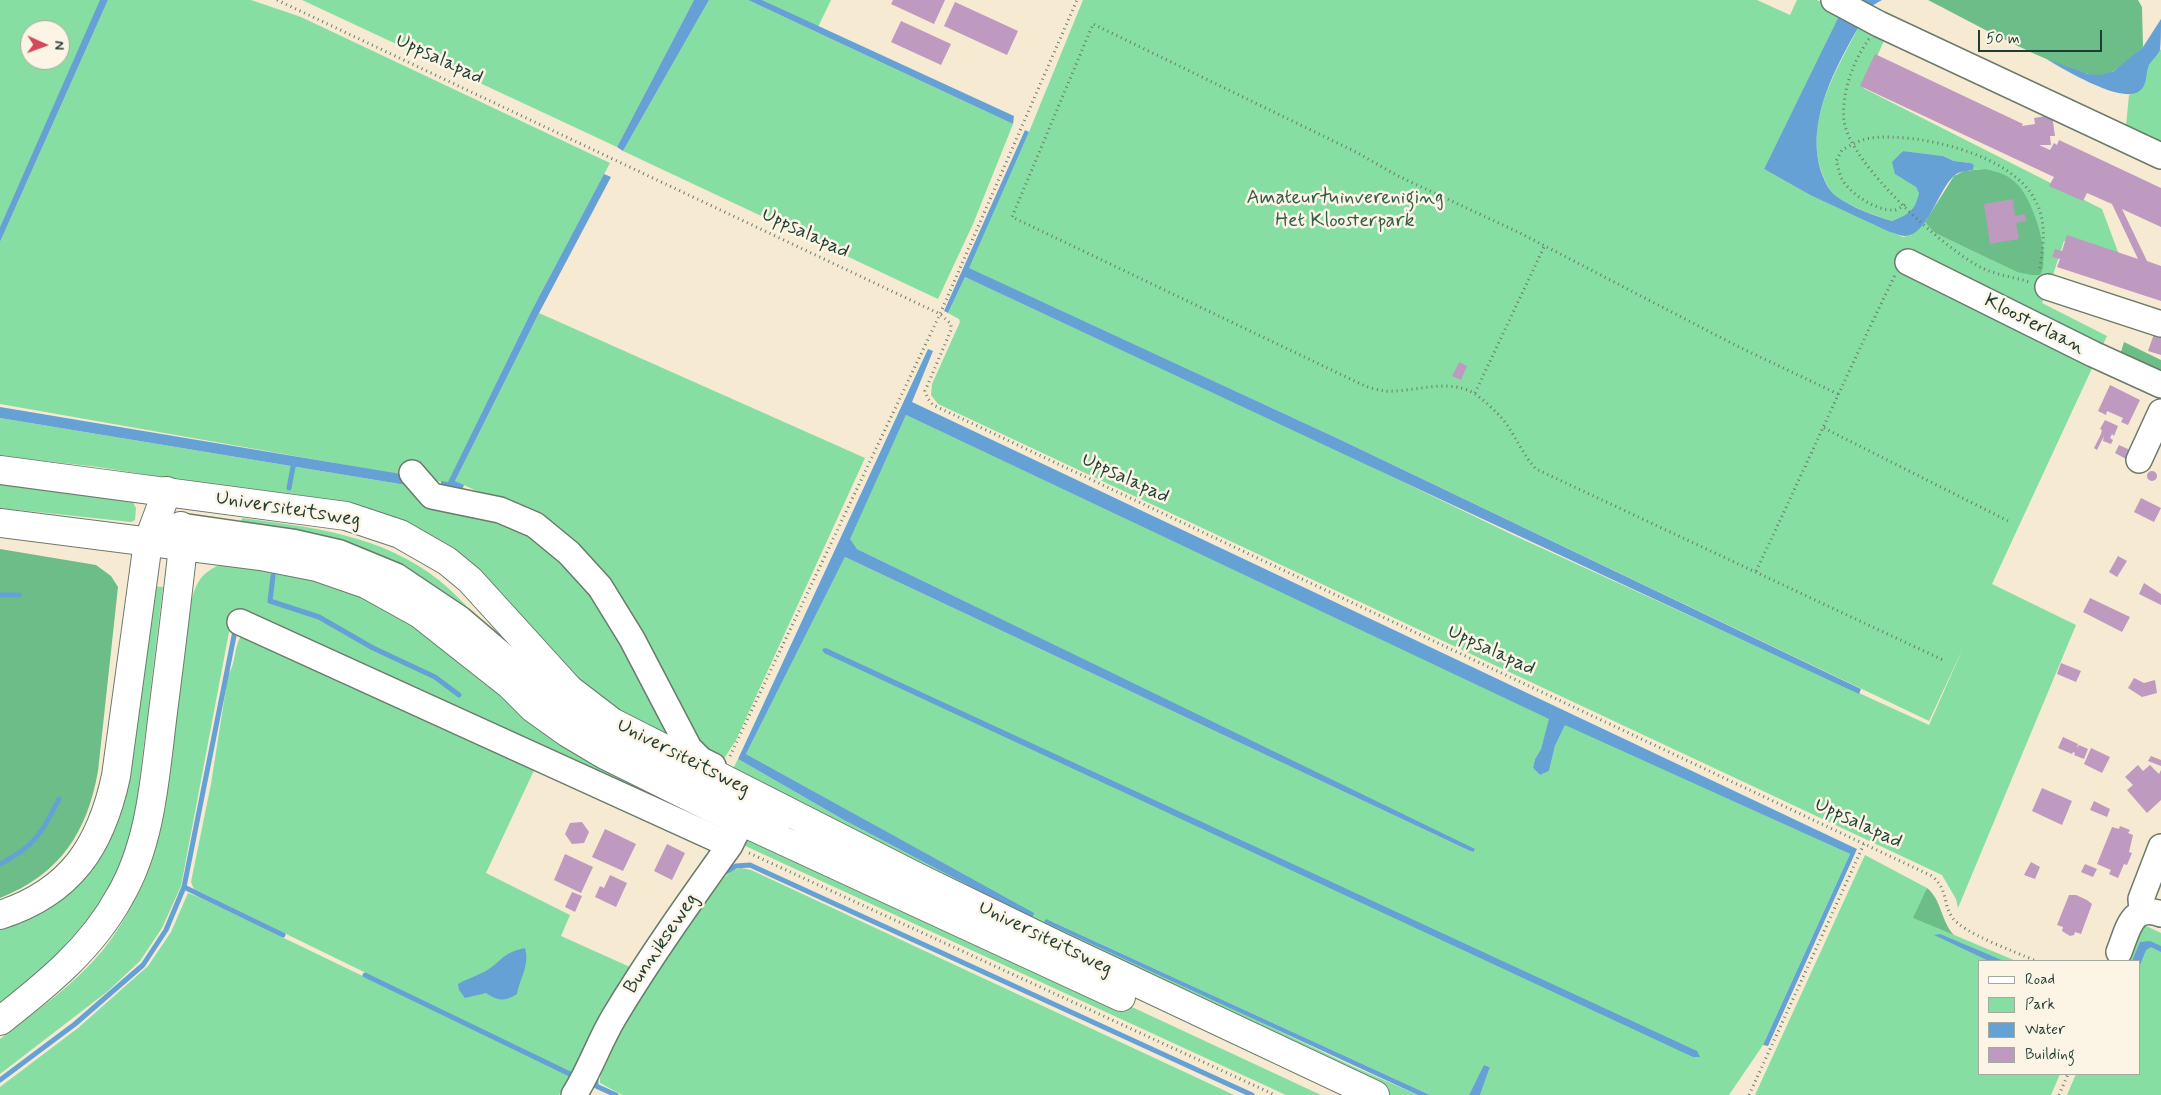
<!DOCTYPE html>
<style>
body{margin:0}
#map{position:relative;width:2161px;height:1095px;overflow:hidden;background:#f6ead2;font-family:Mynerve,sans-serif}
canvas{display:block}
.legend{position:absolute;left:1978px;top:960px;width:162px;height:115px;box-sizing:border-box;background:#fcf5e5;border:1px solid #a4ab9e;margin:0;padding:6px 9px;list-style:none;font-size:15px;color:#1f3d34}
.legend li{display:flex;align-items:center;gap:10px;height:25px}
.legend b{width:25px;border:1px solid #a4ab9e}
.north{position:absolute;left:20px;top:20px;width:50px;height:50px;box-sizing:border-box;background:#fcf5e5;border:1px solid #a4ab9e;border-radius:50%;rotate:92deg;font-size:14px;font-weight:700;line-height:20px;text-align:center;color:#1f3d34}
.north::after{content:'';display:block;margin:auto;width:18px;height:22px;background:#d1495b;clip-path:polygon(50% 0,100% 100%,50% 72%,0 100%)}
.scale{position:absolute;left:1978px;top:30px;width:124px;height:22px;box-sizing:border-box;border:2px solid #1f3d34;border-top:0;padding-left:6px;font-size:15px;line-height:18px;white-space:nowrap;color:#1f3d34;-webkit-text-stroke:4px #fcf5e5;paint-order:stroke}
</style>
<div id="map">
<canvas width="2161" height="1095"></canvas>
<ul class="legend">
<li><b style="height:6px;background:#fff"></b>Road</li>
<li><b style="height:14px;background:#86dea2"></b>Park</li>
<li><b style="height:14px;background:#65a1d5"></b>Water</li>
<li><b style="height:14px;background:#be99c0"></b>Building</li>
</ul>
<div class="north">N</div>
<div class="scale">50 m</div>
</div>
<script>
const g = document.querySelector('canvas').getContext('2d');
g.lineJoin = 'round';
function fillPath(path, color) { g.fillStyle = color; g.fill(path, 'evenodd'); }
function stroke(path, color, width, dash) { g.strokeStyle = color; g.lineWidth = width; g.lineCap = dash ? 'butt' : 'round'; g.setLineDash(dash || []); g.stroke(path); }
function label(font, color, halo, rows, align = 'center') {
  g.font = font + ' Mynerve,sans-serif'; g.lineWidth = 5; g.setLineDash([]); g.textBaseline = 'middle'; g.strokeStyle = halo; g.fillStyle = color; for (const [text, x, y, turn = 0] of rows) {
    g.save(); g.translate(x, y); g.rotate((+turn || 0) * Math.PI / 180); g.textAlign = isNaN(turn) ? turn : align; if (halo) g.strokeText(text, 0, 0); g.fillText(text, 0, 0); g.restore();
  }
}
fillPath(new Path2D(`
 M0,0H101L0,227ZM30,30H60V60H30Z
 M108,0H251L301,17L610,163L533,308L448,483L0,404V242Z
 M302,0H694L617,147Z
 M709,0H748L1013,124L973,224L938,299L623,151Z
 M762,0H831L818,27Z
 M1083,0H1757L1790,15L1797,0H1817L1842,12L1764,169L1810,195L1903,237L1911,235L1925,221L1935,233L2017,272L2044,262L2043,255L1985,169L1973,170L1974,165L1971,163L1954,161L1943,156L1902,151L1909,181L1916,187L1920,193C1915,211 1909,214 1892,221C1877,216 1848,206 1836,196C1829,191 1825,181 1822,173C1803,119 1838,69 1861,22L1887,34L1863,88L2102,209L2121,260L2064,241L2053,275L2042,303L2107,336L1992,584L2076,625L1958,908L1956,899L1942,875L938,404L931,395L932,384L960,322L959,319L948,313L965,277L1335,449L1513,535L1929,725L1964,646L1929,721L1341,440L968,268L1029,132Z
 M2161,49V142L2126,126L2129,95C2150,88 2142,80 2149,65C2152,59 2157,54 2161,49Z
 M539,313L865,458L736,740L720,765L709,759L638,633L503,503L455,481Z
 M906,415L1550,719L1541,749L1535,759L1533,768L1540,775L1549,771L1555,746L1565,724L1850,854L1763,1045L1729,1095H1480L1490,1067L1485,1065L1469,1095H1430L1046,919L1352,1066L1418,1095H1384L731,773L738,759L844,820L1031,918L1033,913L746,754L845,557L1470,851L1474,852L1475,850L857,549L849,539Z
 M0,418L406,485L522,527L584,580L687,752L587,691L484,579L447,545L405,522L193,482L98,467L0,456Z
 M0,480L130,497L136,508L135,520L131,522L0,508Z
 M242,518C312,527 383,535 440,581C462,599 480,621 499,642L240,529Z
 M221,564L262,568L320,581L358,594L415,625L723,828V837L237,613L229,632L181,886L162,928L140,961L108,991L0,1074V1039C36,1011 74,985 103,950C155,885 165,808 175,729C181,687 186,644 191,602C197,580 201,574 221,564Z
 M151,586L163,587L135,817L128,852L100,913L0,1012V929C38,919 71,895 94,864Z
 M244,632L537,764L486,873L570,915L561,936L630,967L608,1002L571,1073L194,889L191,882L211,784L228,675C237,662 233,644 244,632Z
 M748,839H771L1321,1095H1286L741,844Z
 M1865,855L1927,888L1914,918L2016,961H1980V1074H2060L2051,1095H1755Z
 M741,868L751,870L1234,1095H622L600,1083C599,1041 695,919 723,879L731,871Z
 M188,893L203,899L570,1076L559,1095H0V1087L78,1028L148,966L171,932Z
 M2144,925L2161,933V1095H2067L2076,1074H2140V961H2127Z`), '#86dea2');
fillPath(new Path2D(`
 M1928,0H2138L2142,7L2143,47C2131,57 2118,72 2103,75C2076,81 1958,15 1928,0Z
 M1985,169C1999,172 2009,175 2019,186C2033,202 2052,257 2040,275H2032L2017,272L2000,264L1935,233L1925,222L1954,176L1964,171Z
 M2124,342L2161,360V375L2120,355Z
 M0,549L96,565L111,576L118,587L98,771C87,833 60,874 0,898Z
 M1927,888C1942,900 1941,922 1954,935L1913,918Z`), '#6cbd88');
fillPath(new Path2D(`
 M100,0H108L0,242V227Z
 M694,0H709L623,151L617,147Z
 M748,0H762L1014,116L1013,124Z
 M1847,0H1882L1870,7C1843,55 1802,117 1822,174C1825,182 1829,191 1836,196C1850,207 1875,216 1892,221C1909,214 1915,211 1919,193L1916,187L1895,174L1892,162L1903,151L1943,156L1954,161L1971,163L1974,165L1973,170C1967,171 1959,171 1954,176C1939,188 1927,236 1905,236C1900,236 1895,233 1890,232L1810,195L1764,169Z
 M2161,19C2161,28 2161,42 2160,50C2158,55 2152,60 2149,65C2145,75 2148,86 2138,92C2119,103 2064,69 2046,59L2088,74L2101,75L2114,71L2143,47Z
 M1025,130L1029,132L969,268L1341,440L1861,689L1859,694C1561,556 1263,416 965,277L948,313L944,311Z
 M604,174L611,177L539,313L455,481L464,485L461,493L441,489V481L448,482L533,308Z
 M928,349L933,351L912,402L1857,849L1768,1046L1763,1045L1850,854L1565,725L1555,746L1549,771L1540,775L1533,768L1535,759L1541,749L1549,719L906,415L850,539L857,549L1475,849L1474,852L1470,851L845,557L746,754L1034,913L1032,919L844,820L738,759Z
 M0,407L407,475L406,485L0,418Z
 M826,648L1697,1051L1700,1057H1693L824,653L822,649Z
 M1046,919L1430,1095H1418L1044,922Z
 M1940,934L2004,961H1989L1934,935Z
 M2150,941L2161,946V952L2151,947L2146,950L2140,965V961H2132L2140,942Z
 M525,948C530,965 520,978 517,994C504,1002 498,1001 486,993L465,998L459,990L458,984C467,979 476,976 484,972C502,962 501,953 525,948Z
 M1484,1065L1490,1067L1480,1095H1469Z`), '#65a1d5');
stroke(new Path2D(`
 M289,488L294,462
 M273,576L270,601L319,617L373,648L435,677L459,695
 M0,595H19
 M0,864C35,846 42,833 59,799
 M722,874L736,866L750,865L1252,1095
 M184,887L283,935
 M365,975L572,1075
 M596,1075V1086L616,1095
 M0,1080L75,1024L143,965L166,930L184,887L235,631`), '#65a1d5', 5);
fillPath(new Path2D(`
 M893,0H945L934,24L891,4Z
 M955,2L1018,31L1007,55L944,26Z
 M901,21L951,44L941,65L891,42Z
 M1875,54L2023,124L2022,126L2035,124L2034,118L2052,115L2055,136H2050L2051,145H2039L2050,150L2054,143L2057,145L2059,140L2161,188V227L2122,209L2147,261L2161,266V301L2057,267L2060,259L2052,257L2055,249L2062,251L2067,235L2138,259L2112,204L2087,193L2083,201L2049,186L2054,177L1860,86Z
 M2013,199L2015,216L2025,214L2026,221L2016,223L2019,239L1990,244L1984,204Z
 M2155,331L2161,333V355L2148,351Z
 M1459,362L1467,366L1461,380L1452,376Z
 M2110,385L2140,400L2128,425L2121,422L2123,418L2107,411L2106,415L2098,411Z
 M2105,420L2118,426L2114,436L2112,434L2110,438L2113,440L2111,444L2103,441L2104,436L2097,450L2094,448L2101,434L2102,430L2100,429Z
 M2119,445L2130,450L2126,459L2115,453Z
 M2147 476a5 5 0 1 1 10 0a5 5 0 1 1-10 0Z
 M2141,498L2161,508L2154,522L2134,512Z
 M2118,556L2127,561L2117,577L2109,572Z
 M2144,583L2161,594V605L2139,594Z
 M2090,598L2130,617L2122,632L2083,612Z
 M2061,663L2081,671L2076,682L2057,674Z
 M2134,678L2144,683L2155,680L2157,693L2142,697L2128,688Z
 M2063,737L2078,744L2077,748L2079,745L2088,749L2084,759L2074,755L2075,753L2073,752L2072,754L2058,748Z
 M2091,748L2110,757L2102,773L2084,764Z
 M2151,756L2161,760V766L2148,761Z
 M2138,765L2143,771L2150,765L2159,774L2161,770V800L2147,813L2127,790L2133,785L2125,777Z
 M2042,788L2072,801L2062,825L2032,811Z
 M2094,801L2110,809L2107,817L2090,810Z
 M582,822L589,832L584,843L572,844L565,834L570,823Z
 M2120,826L2130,830L2128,833L2133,835L2129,852L2132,853L2127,865L2124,864L2118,878L2109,874L2111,870L2097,864L2112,827L2119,829Z
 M605,829L636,844L623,871L592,857Z
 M667,844L685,853L672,880L654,871Z
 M565,854L593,867L581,893L554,880Z
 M2031,862L2040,867L2035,879L2024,875Z
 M2085,864L2097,869L2093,877L2081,872Z
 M610,875L627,883L616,907L595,897L600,886L604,888Z
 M572,892L582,896L575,912L565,907Z
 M2069,895H2076L2087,900L2092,904L2081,934L2075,932L2074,935L2070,936L2062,931L2063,927L2057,925Z`), '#be99c0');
const minor = new Path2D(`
 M1834,0L1879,24L2161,156
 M1908,262L2093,354L2161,385
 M2048,287L2161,324
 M2139,460L2161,412
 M412,473L432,496L500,510L535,525L569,553L600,587L632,639L689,748L701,760L713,766
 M164,534L181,526L292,542L340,553L396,576L460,619L548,694L578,717L645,755L777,824
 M240,622L730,845
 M2142,911L2141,899L2161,847
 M2119,952C2128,930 2131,903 2161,914
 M574,1095C590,1070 599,1042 614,1017C650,957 690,901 730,845L737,831`);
const major = new Path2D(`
 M0,470L346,516L400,534L447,561L470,580L569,689L612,722L919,878L1059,946L1375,1095
 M0,523L261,556L317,567L366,584L420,614L510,685L533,708L568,733L605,755L708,806L1121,997`);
const highway = new Path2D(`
 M0,915C71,892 101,846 116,776L148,542L167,491
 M0,1021C46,985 92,948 120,896C152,841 155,774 163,712C170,657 177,602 183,546L181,526`);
stroke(minor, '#6a7a6b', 28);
stroke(major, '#6a7a6b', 30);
stroke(highway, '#6a7a6b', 30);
stroke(new Path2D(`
 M277,0L940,314L951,324V330L925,391L928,399L933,405L1932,876C1949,891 1942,902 1952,917C1962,933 2016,952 2036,961
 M1869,39C1853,61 1841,94 1844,121C1850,164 1944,249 1982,268C1996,275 2014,277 2029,282
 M1905,205C1901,207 1898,210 1894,210C1876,211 1848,193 1841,177C1839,172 1838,166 1836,161L1842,150C1851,145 1860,140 1870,138C1917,132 2012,154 2035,200C2047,221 2044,248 2039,271
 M1475,393L1544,247
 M1838,394L1737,346L1520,233L1398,176L1356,152L1093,24L1012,217L1365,386C1371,388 1378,390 1384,391C1413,393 1449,377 1475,394C1484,400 1492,408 1499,415C1514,431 1521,453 1536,469L1943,660
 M1824,428L2008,521
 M1756,571C1803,473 1847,373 1895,275
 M730,756L940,314L1077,0
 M749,853L1275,1095
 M1749,1095L1864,844
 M2059,1095L2068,1074`), '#6a7a6b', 3, [1, 4]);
stroke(minor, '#fff', 25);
stroke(major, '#fff', 28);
stroke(highway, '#fff', 28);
label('20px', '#1f3d34', '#fcf5e5', [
 ["Uppsalapad",439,60,25],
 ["Uppsalapad",805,234,25],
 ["Kloosterlaan",2034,325,27],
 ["Uppsalapad",1125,479,25],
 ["Universiteitsweg",288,510,9],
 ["Uppsalapad",1491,651,25],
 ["Universiteitsweg",683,758,27],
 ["Uppsalapad",1858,824,25],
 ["Universiteitsweg",1045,939,26],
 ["Bunnikseweg",662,944,-56]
]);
label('20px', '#345d4a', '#fcf5e5', [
 ["Amateurtuinvereniging",1345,199],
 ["Het Kloosterpark",1345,222]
]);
</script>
